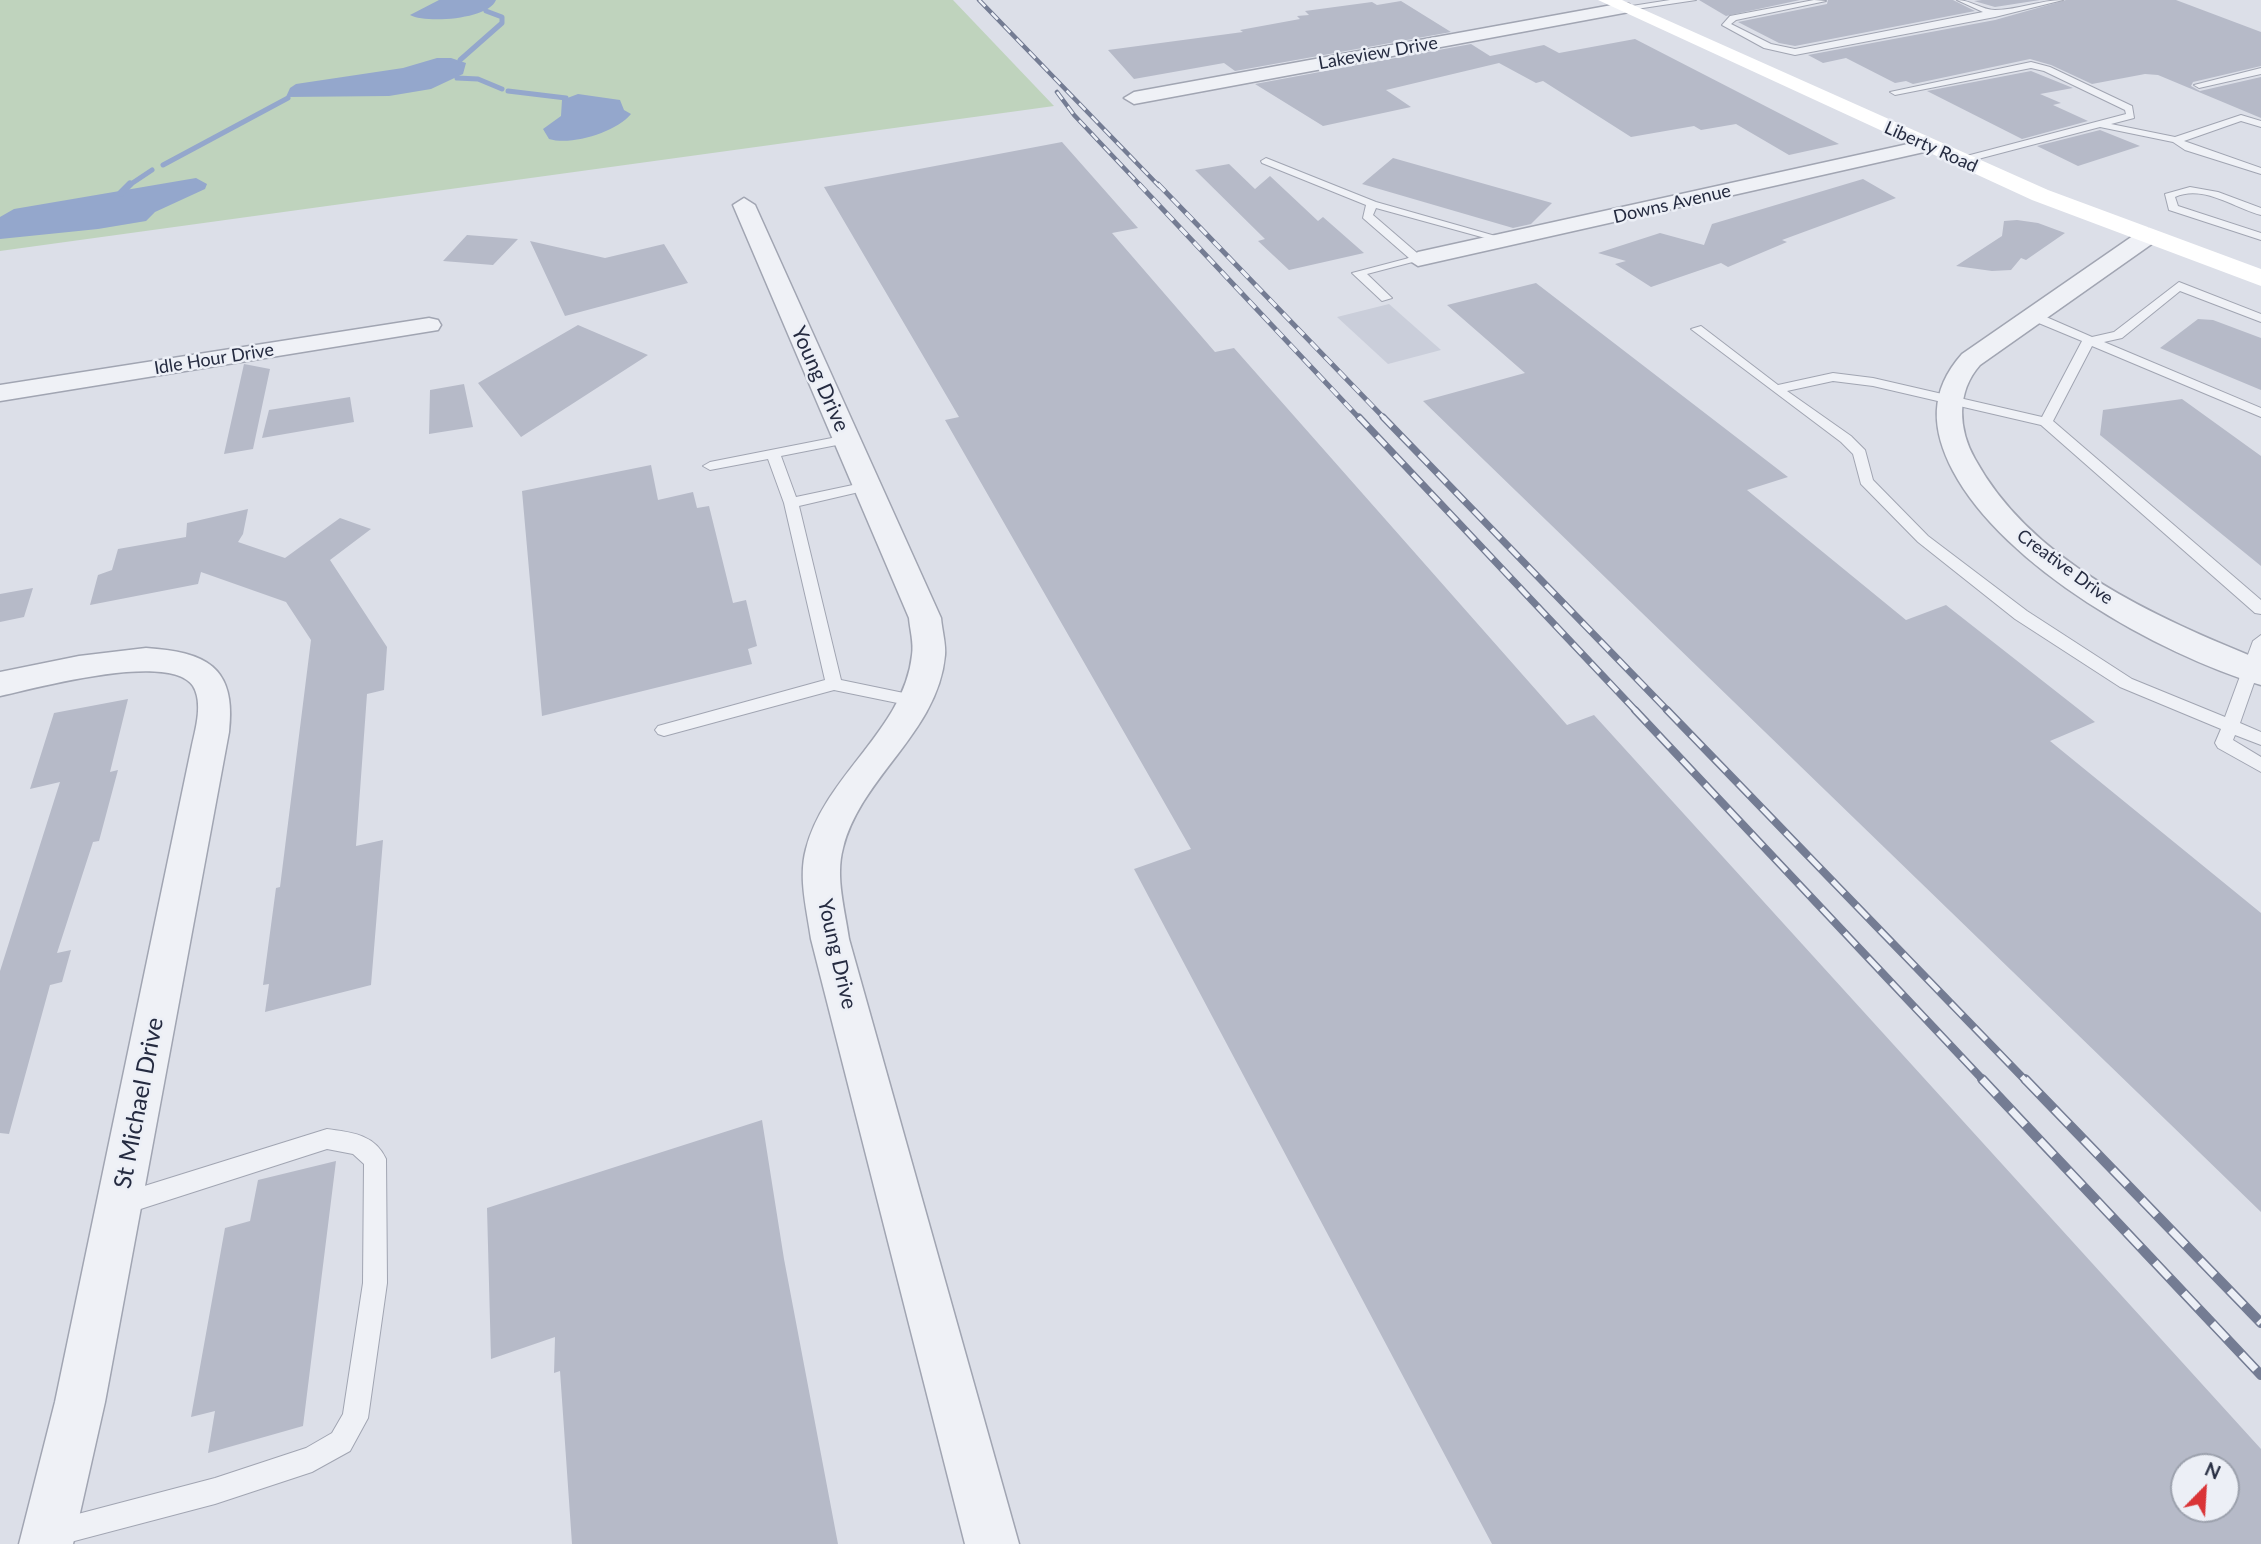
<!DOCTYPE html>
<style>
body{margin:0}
#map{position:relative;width:2261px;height:1544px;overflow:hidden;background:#dcdfe8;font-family:Lato,sans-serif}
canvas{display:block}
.north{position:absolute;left:2170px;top:1453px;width:70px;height:70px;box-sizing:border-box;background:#eceff6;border:2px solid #9ca1ad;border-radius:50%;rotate:24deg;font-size:19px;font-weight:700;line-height:28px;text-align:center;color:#252b40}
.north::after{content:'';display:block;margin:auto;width:24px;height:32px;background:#da3437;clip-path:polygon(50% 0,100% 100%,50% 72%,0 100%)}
</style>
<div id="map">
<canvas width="2261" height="1544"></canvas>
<div class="north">N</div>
</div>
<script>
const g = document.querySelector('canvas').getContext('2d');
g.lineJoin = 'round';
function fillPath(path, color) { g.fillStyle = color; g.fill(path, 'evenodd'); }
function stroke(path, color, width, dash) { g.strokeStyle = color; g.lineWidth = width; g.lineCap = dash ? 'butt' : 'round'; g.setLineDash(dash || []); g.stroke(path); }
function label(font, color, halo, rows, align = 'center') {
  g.font = font + ' Lato,sans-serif'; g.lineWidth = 5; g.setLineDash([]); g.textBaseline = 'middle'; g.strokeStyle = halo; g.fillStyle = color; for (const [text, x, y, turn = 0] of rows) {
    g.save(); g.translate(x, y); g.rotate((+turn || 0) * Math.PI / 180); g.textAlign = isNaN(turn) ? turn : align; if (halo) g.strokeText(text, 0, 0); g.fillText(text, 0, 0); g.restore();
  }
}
fillPath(new Path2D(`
 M1389,304L1441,350L1388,364L1337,317Z`), '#caceda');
fillPath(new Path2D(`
 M0,0H953L1054,106L0,251Z`), '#bfd3bd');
fillPath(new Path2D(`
 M439,0H496C489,19 427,24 410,15Z
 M437,58H451L466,63L463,74L431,89L389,96L286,97L290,88L296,84L403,68Z
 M578,94L620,100L624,110L631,114C616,132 572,146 549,139L543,129L561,116L562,100Z
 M196,178L207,184L205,189L155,212L146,221L98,229L0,239V217L14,209Z`), '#94a7cc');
stroke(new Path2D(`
 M460,60L502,23V17L486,11
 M457,78L478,79L502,89
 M508,91L566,98
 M163,165L288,98
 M128,186L152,170`), '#94a7cc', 5);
stroke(new Path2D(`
 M121,193L130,184`), '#94a7cc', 7);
fillPath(new Path2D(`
 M1699,0H1800L1726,16Z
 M1828,0H1953L1975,11L1795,46L1779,43L1738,22L1827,4Z
 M1982,0H2040L1995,7L1974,1Z
 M2066,0H2176L2261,32V66L2193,82L2191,86L2200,91L2261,77V118L2158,75L2145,74L2092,84L2051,65L2030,59L1913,84L1906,81L1895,83L1846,58L1823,63L1808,55L1995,20Z
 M1401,1L1451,32L1235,71L1224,63L1134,79L1108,50L1243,32L1240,30L1300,19L1297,16L1309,15L1305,11L1372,2L1377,5Z
 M1635,39L1839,144L1789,155L1736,124L1701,130L1694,126L1631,137L1543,81L1536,83L1499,63L1386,90L1411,107L1323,126L1255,84L1471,44L1490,56L1544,45L1559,53Z
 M2031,71L2073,88L2040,94L2061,103L2053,105L2088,121L2022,139L1927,91Z
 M2100,130L2140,146L2078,166L2037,146Z
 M1062,142L1138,228L1112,233L1215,352L1234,348L1567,725L1594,715L2261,1449V1544H1492L1134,869L1191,849L945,420L959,417L824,187ZM2184,1467H2226V1509H2184Z
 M1393,158L1552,203L1531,224L1513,228L1362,184Z
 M1229,164L1255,189L1270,176L1318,221L1323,217L1364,253L1289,270L1258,241L1265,239L1195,170Z
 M1863,179L1896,198L1782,240L1787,242L1728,267L1721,263L1651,287L1615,264L1626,261L1598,253L1660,233L1704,245L1712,224Z
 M2017,220L2038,223L2065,233L2026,260L2021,258L2011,270L1992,271L1956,266L2002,236L2004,221Z
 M467,235L518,239L493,265L443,261Z
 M530,241L605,258L664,244L688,283L565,316Z
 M1536,283L1788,477L1747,490L1906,620L1946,605L2095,722L2050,741L2261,913V1212L1423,401L1525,373L1447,305Z
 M2198,319L2213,320L2261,338V390L2160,348Z
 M578,325L648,355L521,437L478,383Z
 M244,364L270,369L253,449L224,454Z
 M464,384L473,427L429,434L430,390Z
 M350,397L354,422L262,438L269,410Z
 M2182,399L2261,456V566L2100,435L2103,410Z
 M651,465L658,500L693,492L697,508L709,506L733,603L746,600L757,646L748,649L752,664L542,716L522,491Z
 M248,509L243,534L238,542L285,558L340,518L371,529L330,560L387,647L384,690L367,694L356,846L383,840L371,985L265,1012L269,984L263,985L276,888L280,887L311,640L286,602L201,572L198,584L90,605L98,575L112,570L118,549L186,537L187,523Z
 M33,588L24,617L0,622V594Z
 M128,699L110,772L118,770L99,841L93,842L57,953L71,950L62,982L50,985L9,1134L0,1133V971L60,782L30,789L54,713Z
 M762,1120L784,1259L838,1544H572L560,1371L554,1373L555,1337L491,1359L487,1208Z
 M336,1161L303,1426L208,1453L215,1411L191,1417L225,1228L250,1221L258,1180Z`), '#b6bac8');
const service = new Path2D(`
 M1670,0H1696L1623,11L1619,8Z
 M1814,0L1826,1L1736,20L1731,24L1771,44L1795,49L1983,12L1957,0C1971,0 1982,10 1995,10C2018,10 2040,0 2063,0L1995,17L1795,55L1764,48L1722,25L1730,16Z
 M2031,62L2050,67L2132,106L2134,118L2111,124L2175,137L2241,115L2261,121V127L2241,121L2184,141L2261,168V174L2185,150L2173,142L2100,127L1959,164L1955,163V159L2126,114L2125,110L2044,71L2031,68L1895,95L1890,92Z
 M2261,68V74L2199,88L2194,85Z
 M1266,158L1376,202L1513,241L1507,244L1376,208L1373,215L1424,259L1367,274L1392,298L1382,301L1352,273L1409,258L1363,218L1366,205L1262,163L1261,161Z
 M2190,187L2218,192L2261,208V215C2234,208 2203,184 2175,197L2178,206L2261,233V240L2169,210L2165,194Z
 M2179,282L2261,314V322L2180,291L2122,338L2104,342L2261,408V417L2092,346L2053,421L2261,600V614L2255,613L2041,425L1873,386L1833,381L1787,391L1851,436L1865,450L1873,480L1928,536L2027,611L2132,679L2225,717L2253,641L2261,635V663L2240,723L2261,732V745L2235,735L2233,740L2261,757V772L2218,748L2215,743L2221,729L2120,687L2015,619L1918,542L1861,484L1853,454L1841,442L1691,329L1701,326L1778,385L1833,373L1873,378L2042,417L2082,341L2029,319V313H2037L2092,337L2114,332Z
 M847,435L854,439L852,442L781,456L796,497L867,482L874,486L872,489L799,506L841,680L923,697L925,701L923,705L917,707L834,690L664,736L658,734L655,730L658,726L825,680L784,503L768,459L710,470L703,466L710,462Z
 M327,1129C350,1132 375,1134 386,1159L387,1283L368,1418L350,1451L312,1472L215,1504L63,1544L46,1542L42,1533L46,1524L55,1520L215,1478L306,1448L332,1433L343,1414L363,1283L364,1164L353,1154L327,1149L122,1215L114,1212L111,1204L114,1196L122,1193Z`);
const minor = new Path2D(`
 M1623,3L1629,4L1632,8L1629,12L1134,104L1124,98L1134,92Z
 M1926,140L1933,142L1936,146L1933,150L1418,266L1407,259L1418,252Z
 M744,198L755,205L941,618C942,630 946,644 945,655C938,733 861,776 843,848C835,877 845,910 849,939L1019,1544H965L811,939C807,910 798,878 806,849C825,775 904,730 912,655C914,643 910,630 909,618L733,205Z
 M2148,229L2159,236L2156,241L1980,365C1956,392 1958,429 1975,459C2032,563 2155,617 2261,660V685C2158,654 2004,567 1953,471C1931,429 1929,391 1962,354L2140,231Z
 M429,318L438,320L441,325L438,330L0,401V385Z
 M146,648C205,652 237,666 229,732L105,1402L73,1544H19L55,1402L192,745C196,728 203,702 193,686C170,651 36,688 0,696V672L79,656Z`);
stroke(service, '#a1a5b2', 2);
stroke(minor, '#a1a5b2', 3);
fillPath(service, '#eff1f6');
fillPath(minor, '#eff1f6');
fillPath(new Path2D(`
 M1598,0H1622L2048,190L2261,269V286L2032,200Z`), '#fff');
const railFar4 = new Path2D(`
 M979,0L1159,186
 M1057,92L1074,115L1141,186`);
const railFar3 = new Path2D(`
 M1139,184L1360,419
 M1158,184L1385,419`);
const railFar2 = new Path2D(`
 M1359,417L1637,712
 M1383,417L1669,712`);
const railFar1 = new Path2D(`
 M1635,710L1984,1081
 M1667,710L2026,1081`);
const rail = new Path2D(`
 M1982,1079L2261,1375
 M2025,1079L2261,1323`);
stroke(railFar4, '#747c93', 4.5);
stroke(railFar3, '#747c93', 5);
stroke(railFar2, '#747c93', 7);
stroke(railFar1, '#747c93', 8);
stroke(rail, '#747c93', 10);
stroke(railFar4, '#eceff6', 2.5, [9]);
stroke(railFar3, '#eceff6', 3.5, [10]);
stroke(railFar2, '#eceff6', 4.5, [13]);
stroke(railFar1, '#eceff6', 5, [17]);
stroke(rail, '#eceff6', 7, [21]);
label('18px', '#252b40', '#eceff6', [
 ["Lakeview Drive",1378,53,-10],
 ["Liberty Road",1931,147,24],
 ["Downs Avenue",1672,204,-13],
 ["Idle Hour Drive",214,359,-9],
 ["Creative Drive",2065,567,36]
]);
label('21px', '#252b40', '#eceff6', [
 ["Young Drive",820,379,66],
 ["Young Drive",837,954,77]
]);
label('24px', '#252b40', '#eceff6', [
 ["St Michael Drive",139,1103,-79]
]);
</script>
